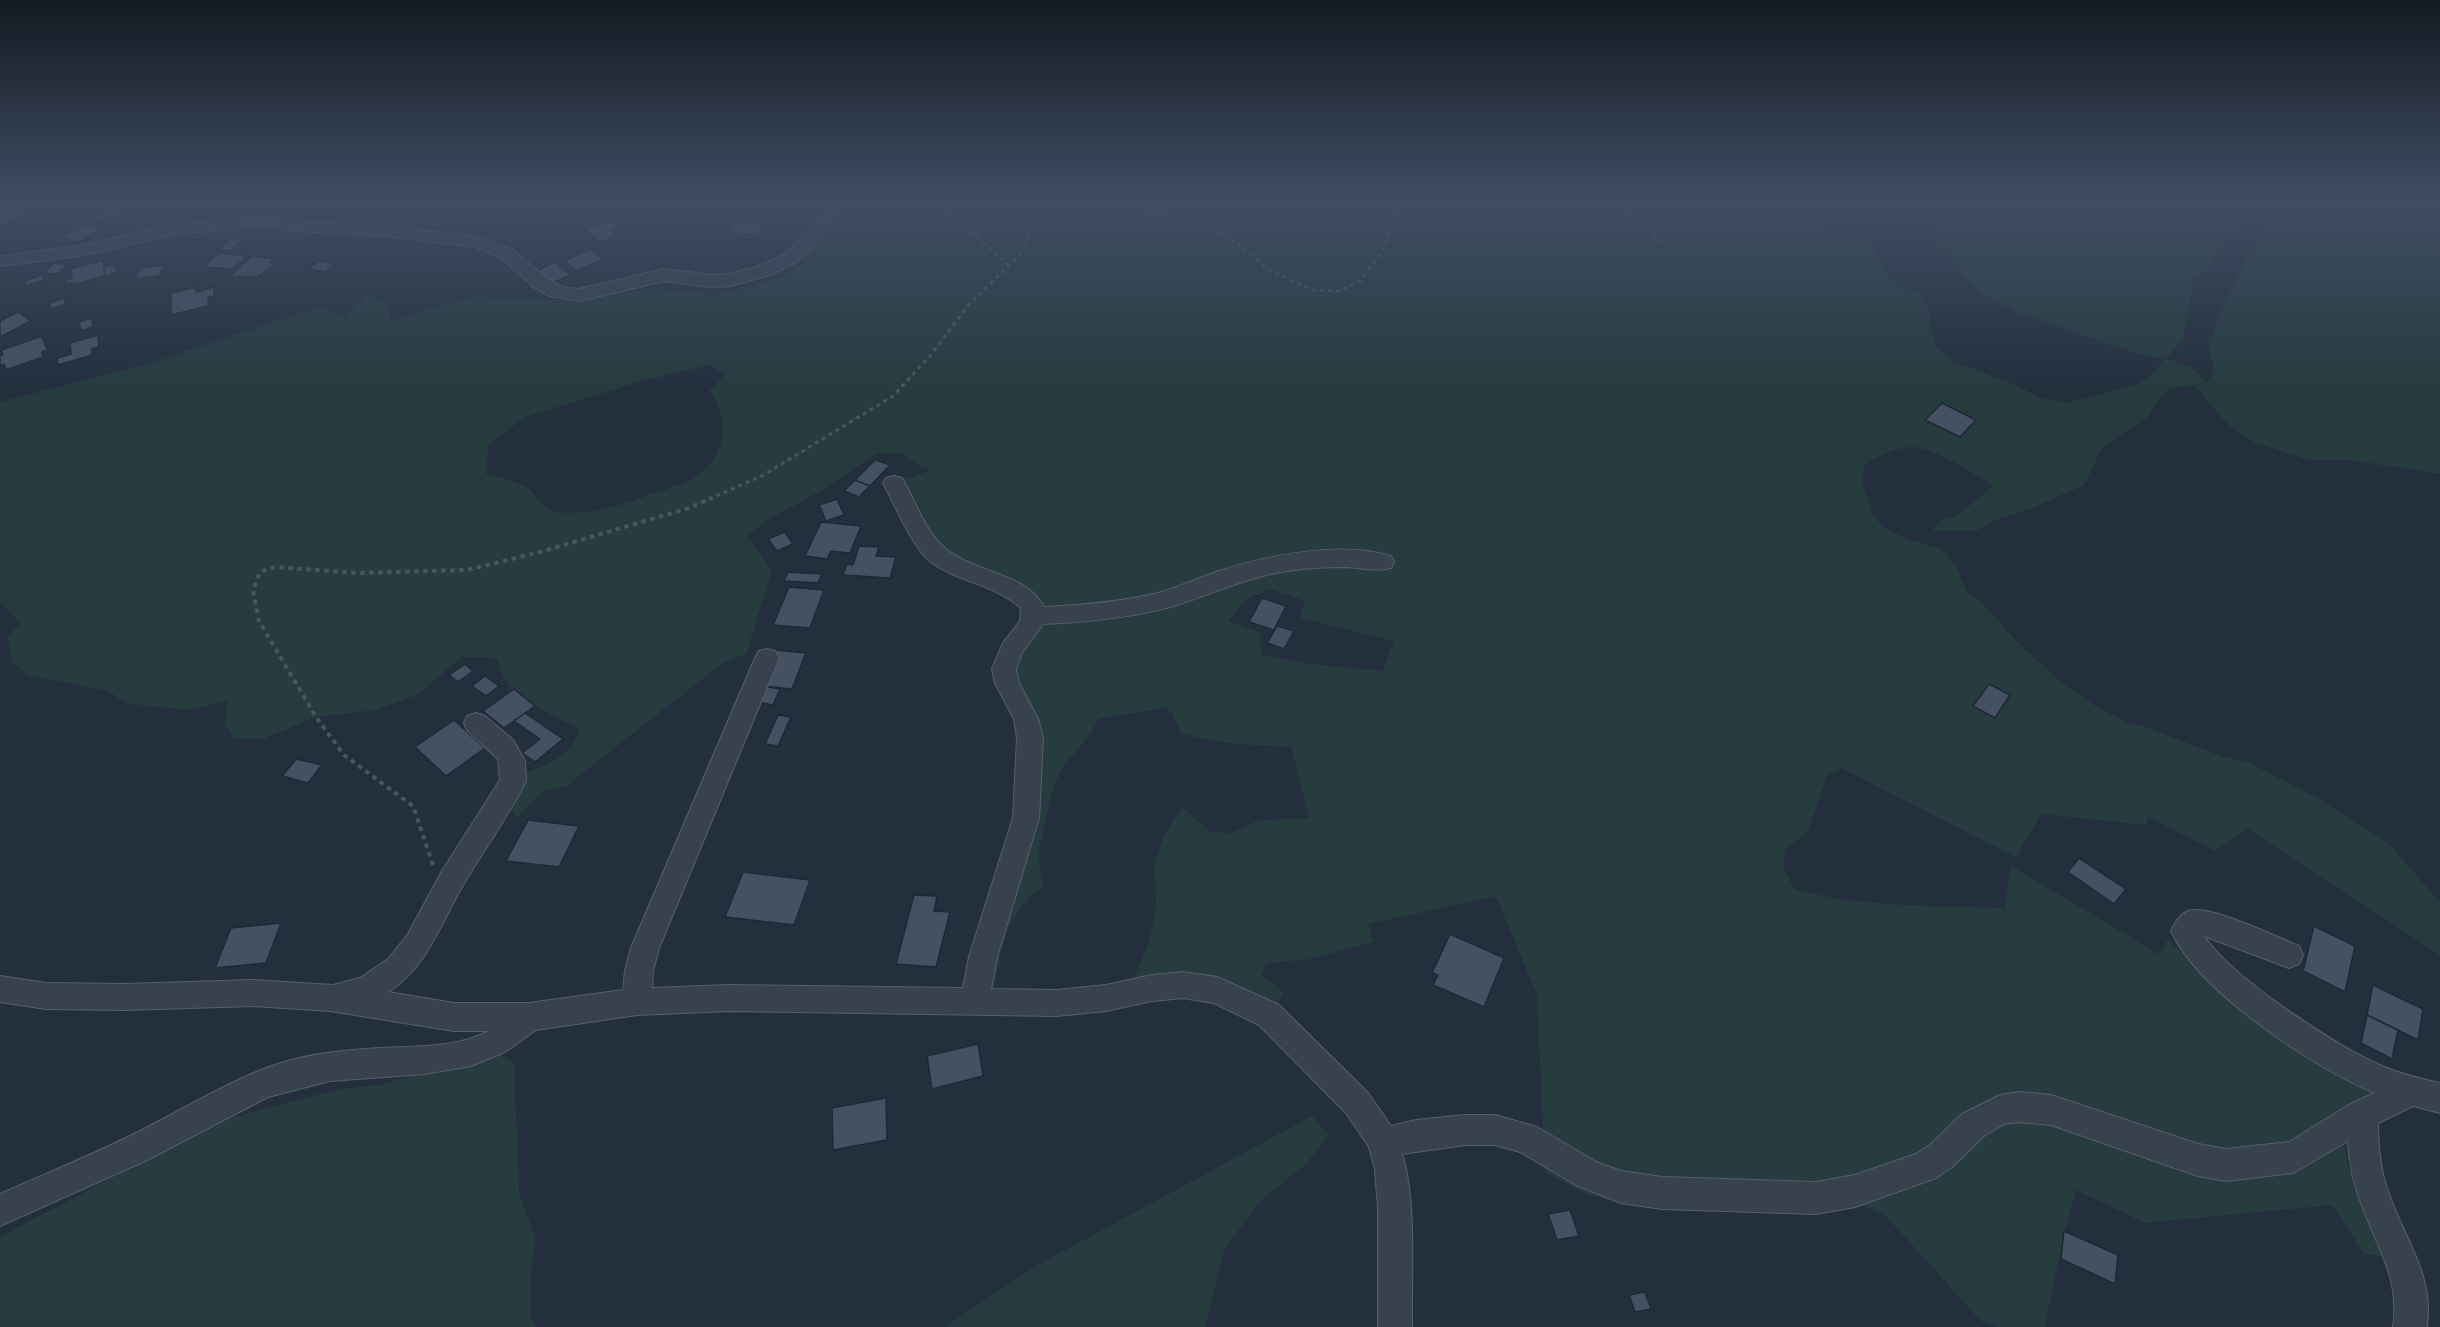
<!DOCTYPE html>
<style>
body{margin:0}
canvas{display:block;background:#242f3e}
</style>
<canvas width="2440" height="1327"></canvas>
<script>
const g = document.querySelector('canvas').getContext('2d');
g.lineJoin = 'round';
function fillPath(path, color) { g.fillStyle = color; g.fill(path, 'evenodd'); }
function stroke(path, color, width, dash) { g.strokeStyle = color; g.lineWidth = width; g.lineCap = dash ? 'butt' : 'round'; g.setLineDash(dash || []); g.stroke(path); }
fillPath(new Path2D(`
 M307,202H514L487,206L445,219L371,221Z
 M542,202H642L587,218L561,221Z
 M839,202H1789L1823,217L1821,225L1842,236L1865,239L1874,247L1885,271L1897,284L1921,295L1929,310L1930,328L1937,348L1954,362L2014,384L2040,398L2066,403L2133,386L2151,375L2165,359L2138,354L2105,343L2017,312L1980,292L1935,242L1932,223L1904,202H2440V474L2350,460H2309L2256,443L2228,425L2194,385L2169,389L2156,402L2149,416L2102,447L2084,485L2032,508L1996,520L1975,531H1933L1941,520L1958,515L1993,486C1977,474 1929,445 1910,447C1894,448 1879,456 1866,463L1862,475L1863,484L1873,516L1886,529L1910,540L1941,549L1956,566L1966,591L1982,603L2020,645L2060,681L2095,706L2127,722L2151,729L2221,756L2250,763L2321,800L2388,843L2440,902V955L2248,829L2215,851L2148,817L2147,825L2041,814L2016,857L1841,768L1827,776L1808,831L1786,849L1783,867L1795,890C1863,907 1936,906 2005,908L2011,866L2159,954L2168,940L2229,995L2386,1095L2340,1122L2348,1166L2370,1219L2391,1257L2364,1254L2332,1205L2145,1223L2076,1190C2063,1236 2055,1281 2044,1327H1998L1981,1321L1884,1214L1837,1197L1621,1203L1584,1193L1545,1172L1537,995L1496,896L1368,924L1373,942L1311,959L1266,963L1261,975L1284,993L1269,1015L1235,998L1128,993L1149,942L1156,907L1155,863L1164,835L1182,807L1210,832L1230,833L1260,820L1309,818L1291,746C1254,746 1216,744 1181,733L1171,712L1165,707C1143,713 1121,714 1099,719L1087,738L1062,768L1053,787L1038,854L1043,886C1001,916 1001,957 992,1003H974L1030,768L1007,683L1033,609L956,566L894,483L932,470L921,467L901,453H877L819,492L766,521L747,536L772,570L746,654L724,662L566,786L544,791L517,818L502,799C506,793 510,783 515,780C541,762 569,764 580,729C551,714 501,696 498,658L461,657L419,694L375,710L316,717L263,739L234,738L225,724L228,700L191,710L150,706L126,703L108,691L27,675L12,662L8,636L21,624L0,601V402L157,361L319,307L346,316L367,294L389,306L391,322L434,307L476,297L576,300L650,289L719,295L783,277L808,259L796,253ZM2244,222L2263,223L2220,314L2209,346L2214,370L2207,382L2191,367L2166,359L2183,338L2194,280L2208,268L2217,252ZM709,365L726,374L709,391C733,423 726,459 690,480C678,486 663,490 651,494C621,505 590,516 557,512C543,510 538,497 529,489C519,481 498,478 486,474L489,444L525,417L645,380ZM1270,589L1305,601L1300,618L1394,641L1383,671L1311,664L1261,655L1260,633L1228,621L1245,600Z
 M497,1051L514,1063L519,1193L535,1238L530,1283L531,1318L536,1327H0V1237L160,1152L234,1117L340,1089L380,1085Z
 M1312,1116L1329,1135L1306,1164L1260,1201L1224,1250L1205,1327H945L1036,1266Z`), '#263c3f');
const building = new Path2D(`
 M0,202H38L0,227V205L3,204Z
 M124,203L130,208L99,221L93,217Z
 M610,219L620,228L612,231L616,235L607,240L600,243L586,229Z
 M88,223L102,229L77,243L63,236Z
 M737,223L763,225L757,235L731,233Z
 M231,238L243,239L230,251L218,250Z
 M590,249L603,259L577,271L564,261Z
 M218,253L247,256L233,269L204,267Z
 M252,256L275,259L271,263L275,264L257,277L230,276Z
 M103,260L105,276L72,285V283L66,284V280L72,278L71,269Z
 M318,261L335,264L325,272L309,269Z
 M555,262L570,275L550,284L535,272Z
 M54,263L68,265L57,274L44,273Z
 M115,264L117,273L105,276L104,267Z
 M164,265L159,276L135,279L140,268Z
 M42,275L44,280L26,286L24,281Z
 M196,287V292L214,287V296L208,298V306L171,315V293Z
 M64,298L66,304L51,309L49,303Z
 M18,312L31,321L0,337V321Z
 M92,318L93,327L81,331L79,322Z
 M98,335L99,347L92,349V355L58,365L57,358L71,354L70,343Z
 M42,336L47,350L42,352L43,357L6,370L4,364L0,366V356L3,355L1,350Z
 M1942,403L1976,420L1960,437L1925,420Z
 M875,460L890,465L870,486L855,480Z
 M855,480L870,486L859,497L844,491Z
 M837,499L844,515L826,521L819,505Z
 M821,522L861,526L850,553L831,551L827,559L805,556Z
 M785,532L793,544L777,551L768,539Z
 M859,546L879,547L876,556L896,557L890,578L843,575L847,564L853,565Z
 M788,572L822,574L818,583L784,581Z
 M789,587L824,590L810,628L773,625Z
 M1262,598L1286,606L1274,630L1249,622Z
 M1277,626L1294,631L1284,649L1267,643Z
 M775,650L806,653L792,689L762,686Z
 M465,664L473,671L458,682L449,675Z
 M485,676L499,686L486,696L472,686Z
 M1989,684L2010,695L1995,718L1973,706Z
 M762,686L780,689L773,705L753,701Z
 M514,689L535,706L504,728L483,711Z
 M525,713L563,739L535,762L522,753L540,739L514,721Z
 M778,715L791,717L778,746L765,744Z
 M454,720L485,748L446,776L415,747Z
 M296,759L322,765L308,783L282,776Z
 M528,820L579,826L559,867L506,861Z
 M2079,858L2126,889L2114,904L2068,872Z
 M743,872L810,880L794,925L725,917Z
 M914,895L937,896L934,911L950,912L936,967L896,964Z
 M281,923L266,963L215,968L231,928Z
 M2314,926L2355,946L2345,992L2303,971Z
 M1450,934L1504,958L1484,1007L1433,985L1438,975L1432,973Z
 M2373,985L2423,1009L2418,1040L2367,1015Z
 M2367,1015L2398,1030L2392,1059L2361,1043Z
 M978,1044L983,1076L932,1089L927,1056Z
 M886,1098L887,1140L833,1150L832,1108Z
 M1570,1210L1579,1236L1557,1240L1548,1214Z
 M2064,1231L2118,1255L2115,1284L2061,1259Z
 M1645,1292L1651,1309L1635,1312L1629,1295Z`);
fillPath(building, '#455162');
stroke(building, '#1f2835', 1.5);
const minor = new Path2D(`
 M830,202H848L810,250L795,263L770,275L730,286L710,287L665,281L579,301L550,296L535,288L501,258L475,247L386,236L295,231L264,226L177,234L79,256L0,266V256L79,246L177,224L264,216L295,221L386,226L479,237L513,250L549,280L562,287L579,289L665,269L710,275L729,274L756,267L783,255L798,242Z
 M894,476L902,478C915,500 925,532 946,549C974,573 1026,572 1044,607C1082,605 1121,602 1158,593C1179,587 1198,578 1219,571C1268,555 1341,541 1391,556L1394,562L1391,568C1377,572 1361,568 1346,567C1326,567 1306,568 1287,571C1247,577 1212,594 1174,606C1131,618 1087,622 1043,624L1022,653L1016,669L1019,683L1038,719L1043,738L1039,818L997,957L991,989L1057,990L1106,985L1152,975L1183,972L1217,977L1279,1005L1368,1093L1391,1126L1416,1120L1465,1115H1495L1537,1127L1596,1162L1621,1171L1662,1177L1816,1182L1855,1175L1916,1154L1930,1145L1962,1114L2000,1095L2019,1092L2051,1095L2198,1144L2226,1149L2289,1142L2352,1103L2375,1093C2314,1068 2199,992 2171,931C2175,922 2182,911 2193,910C2217,908 2275,936 2299,946L2303,955L2299,964L2289,968L2204,936C2232,978 2339,1049 2387,1068C2404,1075 2422,1079 2440,1083V1113L2413,1106L2378,1123C2378,1146 2380,1169 2388,1191C2404,1240 2434,1272 2427,1327H2393C2400,1279 2379,1251 2363,1208C2354,1186 2349,1164 2348,1141L2293,1173L2226,1181L2198,1176L2051,1125L2019,1122L2004,1124L1984,1136L1952,1167L1936,1178L1855,1207L1816,1214L1662,1209L1621,1203L1576,1185L1520,1152L1495,1145H1465L1402,1154C1417,1201 1411,1276 1412,1327H1378V1208L1375,1169L1369,1147L1346,1113L1259,1025L1214,1003L1183,998L1152,1001L1106,1011L1057,1016L729,1011L637,1015L536,1030L505,1052L471,1066L425,1074L330,1081L268,1097L145,1161L0,1226V1194C47,1173 95,1154 142,1130C188,1107 231,1079 281,1063C313,1053 347,1050 380,1048C414,1046 458,1048 488,1031H454L330,1011L253,1006L124,1010L46,1009L0,1002V976L46,983L124,984L253,980L333,985L360,978L388,959L408,934L442,871L500,780L498,759L467,730L464,723L467,716L476,713L485,716L513,740L525,761L526,781C509,815 486,847 466,880C442,919 429,966 388,992L454,1003H529L623,990L625,971L631,948L755,658L759,651L767,649L775,651L779,658L659,948L653,971L652,988L729,985L963,988L969,957L1013,818L1017,738L1014,719L995,683L992,669L1003,643L1020,621L1021,608C996,585 958,582 931,562C911,546 896,506 883,483L886,478Z`);
stroke(minor, '#565f6c', 2);
stroke(new Path2D(`
 M944,202L950,214L1009,265
 M1085,202L1166,214L1226,235L1269,270L1313,290L1339,291L1360,281L1384,248L1395,215L1393,202
 M1516,202H1526
 M1617,202L1664,244
 M709,499L762,476L893,396L930,356L970,303L1023,252L1029,231L1025,211L1018,202`), '#44595c', 3, [4, 4]);
stroke(new Path2D(`
 M433,865L413,806L344,755L316,717L259,621L253,590L260,572L275,567L358,573L467,570L540,552L689,508L712,498`), '#44595c', 4, [4.5, 4.5]);
fillPath(minor, '#38414e');
const sky = g.createLinearGradient(0, 0, 0, 387);
sky.addColorStop(0, '#141a22');
sky.addColorStop(0.52, '#3f4d63');
sky.addColorStop(1, '#3f4d6300');
g.fillStyle = sky;
g.fillRect(0, 0, 2440, 387);
</script>
